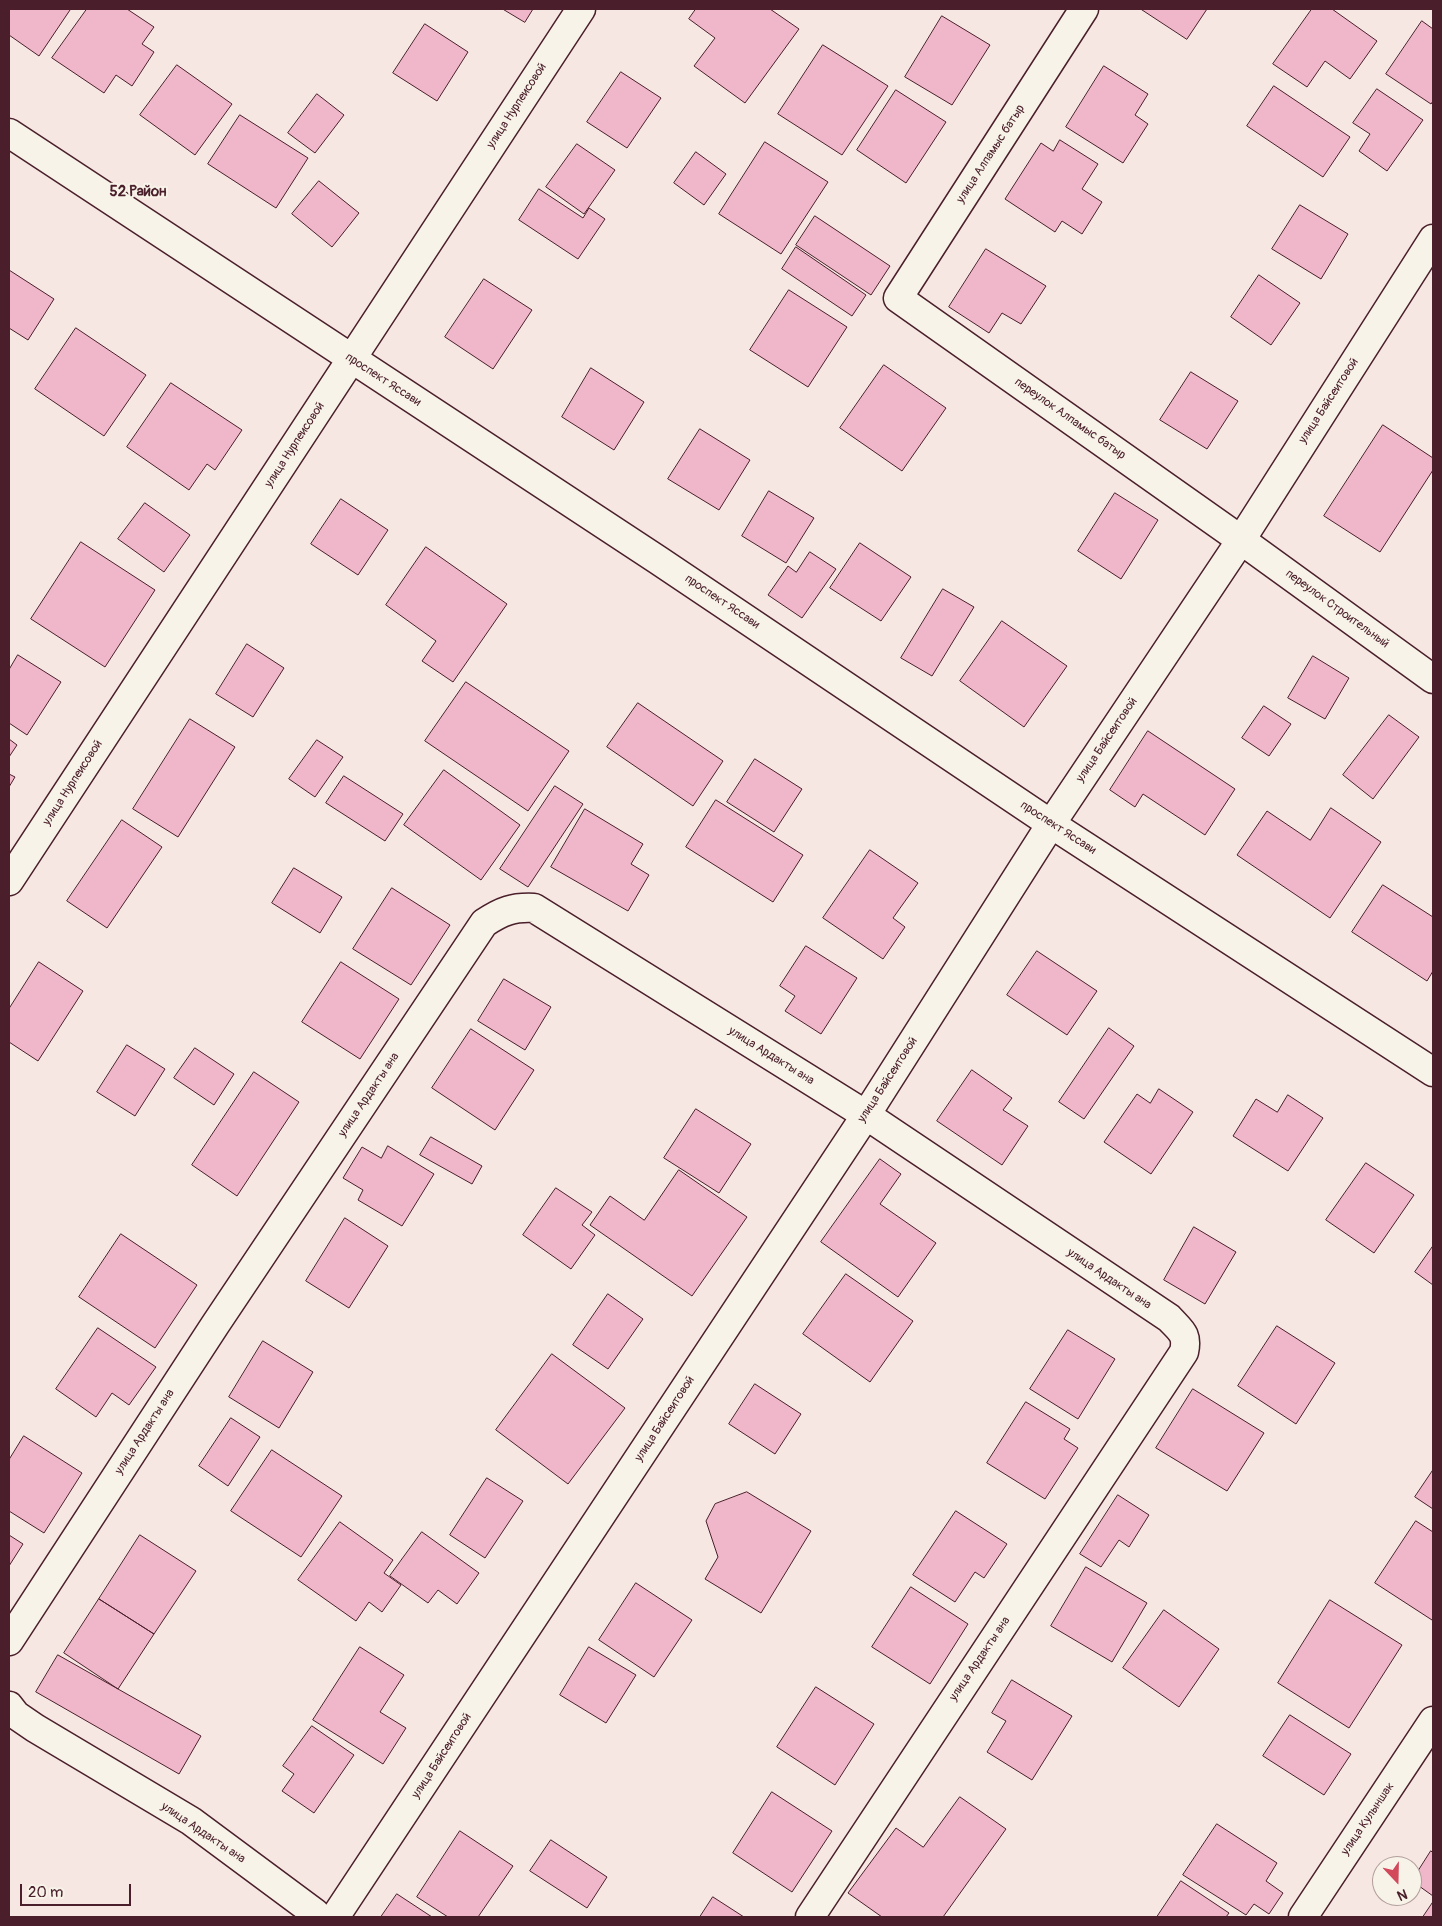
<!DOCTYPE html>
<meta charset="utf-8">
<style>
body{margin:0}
#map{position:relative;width:1442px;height:1926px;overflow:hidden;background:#f6e7e2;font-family:Pangolin,sans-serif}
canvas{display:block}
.frame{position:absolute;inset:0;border:10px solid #4a1f2b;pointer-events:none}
.north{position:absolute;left:1372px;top:1856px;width:50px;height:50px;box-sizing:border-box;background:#f7f3e8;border:1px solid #b29e9c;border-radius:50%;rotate:159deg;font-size:14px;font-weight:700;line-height:20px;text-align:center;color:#4a1f2b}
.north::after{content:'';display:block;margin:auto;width:18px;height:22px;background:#d1495b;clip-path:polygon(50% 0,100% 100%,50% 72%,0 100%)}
.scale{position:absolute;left:20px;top:1884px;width:111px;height:22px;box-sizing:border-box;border:2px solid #4a1f2b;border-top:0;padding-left:6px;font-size:15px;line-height:18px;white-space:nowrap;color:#4a1f2b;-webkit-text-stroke:4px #f7f3e8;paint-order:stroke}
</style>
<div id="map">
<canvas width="1442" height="1926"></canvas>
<div class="frame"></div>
<div class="north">N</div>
<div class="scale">20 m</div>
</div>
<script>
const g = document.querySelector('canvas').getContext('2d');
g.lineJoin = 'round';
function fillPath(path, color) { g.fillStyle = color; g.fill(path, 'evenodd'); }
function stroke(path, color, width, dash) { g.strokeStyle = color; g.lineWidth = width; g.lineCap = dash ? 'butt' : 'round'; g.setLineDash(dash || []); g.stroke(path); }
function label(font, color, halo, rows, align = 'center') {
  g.font = font + ' Pangolin,sans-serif'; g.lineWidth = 4; g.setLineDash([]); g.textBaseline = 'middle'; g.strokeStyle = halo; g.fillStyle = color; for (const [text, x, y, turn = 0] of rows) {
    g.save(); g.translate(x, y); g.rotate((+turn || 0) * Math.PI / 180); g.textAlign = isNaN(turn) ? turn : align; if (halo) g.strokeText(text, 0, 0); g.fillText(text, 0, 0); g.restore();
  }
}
const building = new Path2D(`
 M9,9H69L70,10L39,56L9,35Z
 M87,9H127L154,27L142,44L154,52L132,86L116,75L104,93L52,58Z
 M503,9H533L525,22Z
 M696,9H770L799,29L745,103L694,66L715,38L689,19Z
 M1141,9H1207L1187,39Z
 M1312,9H1332L1377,41L1350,79L1325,61L1307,87L1273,64Z
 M942,16L990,45L952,105L905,77Z
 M1422,21L1433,29V101L1431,104L1386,74Z
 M425,24L468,52L437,101L393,73Z
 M823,45L888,86L842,155L778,114Z
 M177,65L232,104L195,155L140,115Z
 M1104,66L1148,94L1135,115L1148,124L1123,163L1066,127Z
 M621,72L661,98L627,148L587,122Z
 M1274,86L1350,137L1323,177L1247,126Z
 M1377,89L1423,120L1387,171L1359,151L1370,134L1353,123Z
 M896,90L946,122L906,183L857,150Z
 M317,94L344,115L315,153L288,133Z
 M240,115L308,158L276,208L208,164Z
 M1060,140L1098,164L1082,189L1102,202L1082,234L1062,221L1055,232L1005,199L1041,143L1053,151Z
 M765,142L828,182L781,254L719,214Z
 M577,144L615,170L584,214L546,187Z
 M696,152L726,174L704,205L674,183Z
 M319,181L359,213L332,247L292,214Z
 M539,189L583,218L589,208L605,219L578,259L519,220Z
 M1300,205L1348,234L1321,279L1272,249Z
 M815,216L890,266L871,295L796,245Z
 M796,247L866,295L852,316L782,269Z
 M986,249L1046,286L1021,324L1002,313L989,333L949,307Z
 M9,270L54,299L28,340L9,328Z
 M1259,275L1300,303L1271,345L1231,317Z
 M484,279L532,310L493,369L445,337Z
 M789,290L847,327L808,387L750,350Z
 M76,328L146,375L104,436L35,389Z
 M884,365L946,408L902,471L840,428Z
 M591,368L644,402L614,450L562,417Z
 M1191,372L1238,401L1207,449L1160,420Z
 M171,383L242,430L215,470L207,464L189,490L127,447Z
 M1383,425L1433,458V470L1380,552L1324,516Z
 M700,429L750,460L719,510L668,479Z
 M769,491L814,518L786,563L742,536Z
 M1115,493L1158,520L1121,579L1078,551Z
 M341,499L388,530L358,575L311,544Z
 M145,503L190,535L164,572L118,539Z
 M81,542L155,590L105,667L31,619Z
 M860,543L911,577L881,621L830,588Z
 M426,547L507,604L453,682L422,661L436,641L386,605Z
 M810,552L836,569L802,618L768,595L788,566L796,572Z
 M943,589L974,607L932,676L901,658Z
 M1002,621L1067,666L1024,727L960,681Z
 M247,644L284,668L253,717L216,694Z
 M18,655L61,682L27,735L9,723V670Z
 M1313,656L1349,678L1325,719L1288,698Z
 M466,682L569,751L528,811L425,741Z
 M638,703L723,761L693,806L607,747Z
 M1264,706L1291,724L1269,756L1242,738Z
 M1389,715L1419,737L1373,799L1343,775Z
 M190,719L235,747L178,837L133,809Z
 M1148,731L1235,789L1205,835L1143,794L1135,807L1110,790Z
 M9,739L17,745L9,757Z
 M317,740L343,757L315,797L289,779Z
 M755,759L802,789L774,832L727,802Z
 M444,770L520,825L481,880L404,825Z
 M9,774L15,777L9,787Z
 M344,776L403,814L385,841L326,803Z
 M555,786L583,804L528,887L500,869Z
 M716,800L803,855L773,902L686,847Z
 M1331,808L1381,842L1330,918L1237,855L1267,811L1310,840Z
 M585,809L643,844L631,864L649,875L628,911L551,867Z
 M122,820L162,847L107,928L67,901Z
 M870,850L918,883L893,918L905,927L883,959L823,918Z
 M294,868L342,897L320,933L272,903Z
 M1383,885L1433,917V971L1427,981L1352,932Z
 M392,888L450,925L411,985L353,949Z
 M806,946L857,978L821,1034L785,1011L795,996L780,986Z
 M1037,951L1097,991L1067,1035L1007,995Z
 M39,962L83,991L38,1061L9,1042V1009Z
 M341,962L399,999L360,1059L302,1022Z
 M504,979L551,1007L525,1050L478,1021Z
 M1109,1028L1134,1046L1084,1119L1059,1102Z
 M471,1029L534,1070L495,1130L432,1088Z
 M127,1045L165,1069L135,1116L97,1092Z
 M195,1048L234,1074L214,1105L174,1078Z
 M972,1070L1012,1098L1003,1110L1028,1126L1002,1165L937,1121Z
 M254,1072L299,1102L237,1196L192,1165Z
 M1159,1089L1193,1112L1151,1174L1104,1142L1137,1094L1150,1103Z
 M1288,1095L1323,1118L1288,1171L1233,1136L1256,1099L1277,1112Z
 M696,1109L751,1144L719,1193L664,1158Z
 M431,1137L482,1166L472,1184L420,1155Z
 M388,1146L434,1174L402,1226L358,1200L363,1190L343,1178L362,1147L381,1158Z
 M880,1159L901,1174L880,1204L936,1243L898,1297L821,1242Z
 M1366,1163L1414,1195L1374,1253L1326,1220Z
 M679,1170L747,1217L692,1296L590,1225L610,1196L644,1220Z
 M556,1188L592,1212L582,1225L595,1235L571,1269L523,1235Z
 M345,1218L388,1246L349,1308L306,1281Z
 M1194,1227L1236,1252L1205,1304L1164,1280Z
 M121,1234L197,1285L155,1348L79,1297Z
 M1433,1246V1285L1415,1272Z
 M846,1274L913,1321L870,1382L803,1334Z
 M608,1294L643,1319L608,1369L573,1345Z
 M1277,1326L1335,1363L1296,1424L1238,1386Z
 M98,1328L156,1367L129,1405L112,1393L96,1417L56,1389Z
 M1068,1330L1115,1359L1078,1419L1030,1389Z
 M263,1341L313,1372L279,1428L229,1397Z
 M552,1354L625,1408L568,1484L496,1430Z
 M755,1384L801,1414L775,1454L729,1424Z
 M1193,1389L1264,1433L1227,1491L1156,1448Z
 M1026,1402L1070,1429L1064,1439L1078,1448L1045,1499L987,1463Z
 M231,1418L260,1437L228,1486L199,1466Z
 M24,1436L82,1473L44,1533L9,1511V1460Z
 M272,1450L342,1496L301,1557L231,1511Z
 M1433,1470V1509L1415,1497Z
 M487,1478L523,1501L485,1558L450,1535Z
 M747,1492L811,1531L761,1613L705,1579L718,1557L706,1521L715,1504Z
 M1118,1495L1149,1515L1129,1547L1119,1540L1101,1567L1080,1554Z
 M956,1511L1007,1544L984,1578L975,1572L955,1602L913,1575Z
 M1416,1521L1433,1532V1618L1432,1620L1375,1583Z
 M340,1522L393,1560L384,1573L401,1585L382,1612L369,1602L356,1621L298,1580Z
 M422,1532L479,1573L457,1604L438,1590L428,1603L390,1576Z
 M9,1535L23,1544L9,1566Z
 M140,1535L196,1571L154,1634L99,1599Z
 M1086,1567L1147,1603L1112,1662L1051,1626Z
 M636,1583L692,1620L654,1677L599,1640Z
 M911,1587L968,1624L930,1684L872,1647Z
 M99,1599L154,1634L118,1689L64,1653Z
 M1330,1600L1402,1645L1349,1728L1278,1683Z
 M1164,1610L1219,1649L1179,1707L1123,1668Z
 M360,1647L404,1675L380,1712L406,1728L383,1764L313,1720Z
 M589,1647L636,1675L606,1723L560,1695Z
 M58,1655L201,1736L179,1774L36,1692Z
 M1012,1680L1072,1716L1032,1780L987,1752L1006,1721L992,1713Z
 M816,1687L874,1724L835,1785L777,1747Z
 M1290,1715L1351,1754L1324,1795L1263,1756Z
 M312,1726L354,1755L314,1813L282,1791L294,1774L283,1766Z
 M772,1792L832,1831L792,1892L733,1853Z
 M960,1797L1006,1829L943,1917H882L848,1893L896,1828L923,1847Z
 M1217,1824L1277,1863L1266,1881L1283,1893L1269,1914L1254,1904L1246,1915L1183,1875Z
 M460,1831L513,1866L478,1917H448L417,1897Z
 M551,1840L607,1877L587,1908L530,1871Z
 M1431,1851L1433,1853V1896L1412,1881Z
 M1181,1881L1229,1913L1226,1917H1157Z
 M397,1894L432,1917H381Z
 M713,1897L744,1917H700Z
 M1433,1902V1917H1423Z`);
fillPath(building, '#f0b7cb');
stroke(building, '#4a1f2b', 1);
const minor = new Path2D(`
 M1084,9L898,298L1241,540L1433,679
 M9,133L658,560L1051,824L1433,1072
 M9,881L581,9
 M9,1641L215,1325L484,923C502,911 513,907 534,908L866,1115L1169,1318C1181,1331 1188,1334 1184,1352L810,1917
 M9,1706L16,1715L35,1728L191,1821L315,1913L318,1917
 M335,1917L866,1115L1051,824L1241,540L1433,239
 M1303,1917L1433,1721`);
stroke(minor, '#4a1f2b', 31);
stroke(minor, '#f7f3e8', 28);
label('12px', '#4a1f2b', '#f7f3e8', [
 ["улица Нурпеисовой",517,106,-57],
 ["улица Алпамыс батыр",991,154,-57],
 ["проспект Яссави",383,380,33],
 ["улица Байсеитовой",1329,401,-57],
 ["переулок Алпамыс батыр",1070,419,35],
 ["улица Нурпеисовой",295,445,-57],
 ["проспект Яссави",722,602,34],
 ["переулок Строительный",1337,609,36],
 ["улица Байсеитовой",1107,740,-56],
 ["улица Нурпеисовой",73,783,-57],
 ["проспект Яссави",1058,828,33],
 ["улица Ардакты ана",771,1056,32],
 ["улица Байсеитовой",888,1080,-57],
 ["улица Ардакты ана",369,1095,-56],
 ["улица Ардакты ана",1109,1279,34],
 ["улица Байсеитовой",665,1419,-57],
 ["улица Ардакты ана",145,1432,-57],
 ["улица Ардакты ана",980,1659,-56],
 ["улица Байсеитовой",442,1756,-57],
 ["улица Кулыншак",1368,1819,-56],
 ["улица Ардакты ана",203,1833,34]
]);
label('bold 15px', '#4a1f2b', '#f7f3e8', [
 ["52 Район",138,192]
]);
</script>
